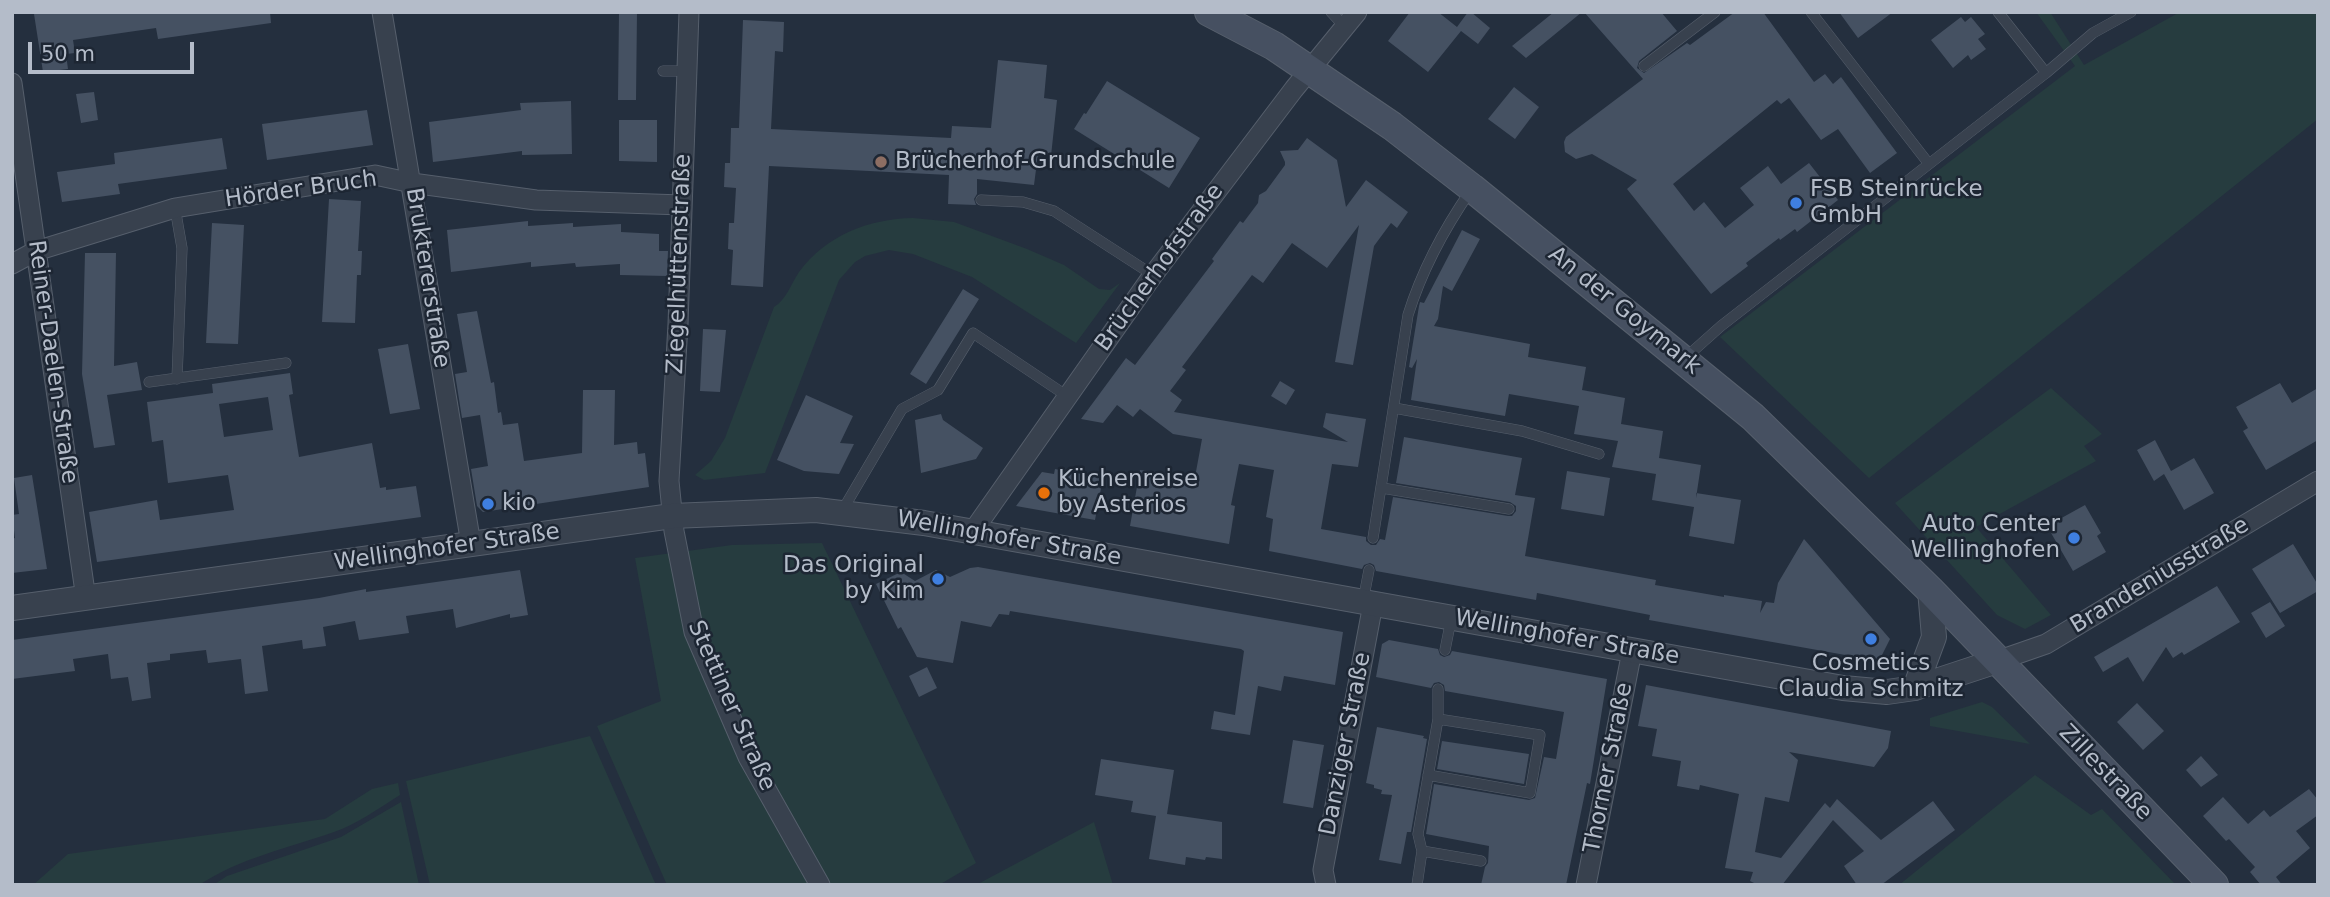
<!DOCTYPE html>
<meta charset="utf-8">
<style>
body{margin:0}
#map{position:relative;width:2330px;height:897px;overflow:hidden;background:#242f3e;font-family:"DejaVu Sans",sans-serif}
canvas{display:block}
.frame{position:absolute;inset:0;border:14px solid #b4bcc9;pointer-events:none}
.scale{position:absolute;left:28px;top:42px;width:166px;height:32px;box-sizing:border-box;border:4px solid #b4bcc9;border-top:0;padding-left:9px;font-size:21px;line-height:24px;white-space:nowrap;color:#b4bcc9;-webkit-text-stroke:5px #1d2633;paint-order:stroke}
</style>
<div id="map">
<canvas width="2330" height="897"></canvas>
<div class="frame"></div>
<div class="scale">50 m</div>
</div>
<script>
const g = document.querySelector('canvas').getContext('2d');
g.lineJoin = 'round';
function fillPath(path, color) { g.fillStyle = color; g.fill(path, 'evenodd'); }
function stroke(path, color, width, dash) { g.strokeStyle = color; g.lineWidth = width; g.lineCap = dash ? 'butt' : 'round'; g.setLineDash(dash || []); g.stroke(path); }
function label(font, color, halo, rows, align = 'center') {
  g.font = font + ' "DejaVu Sans",sans-serif'; g.lineWidth = 5; g.setLineDash([]); g.textBaseline = 'middle'; g.strokeStyle = halo; g.fillStyle = color; for (const [text, x, y, turn = 0] of rows) {
    g.save(); g.translate(x, y); g.rotate((+turn || 0) * Math.PI / 180); g.textAlign = isNaN(turn) ? turn : align; if (halo) g.strokeText(text, 0, 0); g.fillText(text, 0, 0); g.restore();
  }
}
fillPath(new Path2D(`
 M2036,12H2050L2084,65L2180,12H2318V119L1869,478L1720,337L2075,66Z
 M913,218L954,222L1027,249L1064,265L1099,289L1110,290L1120,283L1076,343L972,277L913,254L889,250L865,256L855,262L839,280L765,473L704,480L695,475L711,461L725,438L774,307C786,300 791,284 799,272C827,235 868,219 913,218Z
 M2051,388L2102,434L2084,446L2096,461L1976,527L2051,615L2025,629L1997,615L1895,503Z
 M822,543L976,863L939,885H667L597,726L661,701L635,558L732,545Z
 M1982,702L1992,707L2030,744L1930,726V718Z
 M590,736L656,885H430L406,781Z
 M2035,775L2091,815L2102,809L2176,885H1899Z
 M398,783L400,795C379,808 357,824 334,832C288,848 240,858 199,885H33L68,854L325,819L372,789Z
 M401,802L419,885H213L227,876L341,837Z
 M1094,822L1113,885H976Z`), '#263c3f');
fillPath(new Path2D(`
 M45,12H270L271,23L158,39L156,28L73,40L75,53L66,54L68,69L43,72L34,14Z
 M619,12H637L636,100H618Z
 M1410,12H1438L1457,27L1468,12H1471L1490,28L1478,44L1461,31L1428,72L1388,41Z
 M1554,12H1582L1526,58L1512,46Z
 M1584,12H1661L1677,31L1639,61L1637,68L1644,73L1687,43L1690,45L1735,12H1763L1814,82L1825,74L1833,84L1841,77L1897,153L1870,173L1838,129L1821,140L1789,98L1781,104L1777,100L1673,184L1694,211L1704,202L1725,228L1754,205L1740,188L1768,166L1781,184L1809,163L1838,200L1797,232L1795,229L1780,240L1779,238L1746,263L1748,266L1711,294L1627,189L1637,180L1592,154L1576,159L1565,152L1564,142L1566,137L1643,79Z
 M1839,12H1893L1858,38Z
 M1961,17L1965,22L1971,17L1985,34L1978,39L1986,49L1971,60L1968,55L1953,68L1931,40Z
 M743,20L784,22L783,52L775,51L771,129L951,138L952,126L991,128L998,60L1047,65L1044,98L1057,100L1051,156L1038,154L1034,185L977,179V194L974,199L976,205L948,204L949,175L769,166L763,287L731,285L733,250L728,249L729,223H734L736,188L724,187L725,163H730L731,128H739Z
 M1107,81L1200,138L1169,188L1074,129L1084,113L1086,114Z
 M1514,87L1539,107L1515,139L1488,119Z
 M94,92L98,120L81,123L76,94Z
 M571,101L572,154L522,155V151L433,162L429,122L521,110L520,103Z
 M367,110L373,145L267,160L262,124Z
 M619,120H657V162L619,161Z
 M222,138L227,169L118,184L120,194L62,202L57,172L115,164L114,153Z
 M1307,138L1337,160L1346,207L1366,180L1408,212L1397,228L1391,223L1374,246L1353,365L1335,362L1359,225L1327,268L1292,243L1263,283L1252,275L1182,367L1186,370L1170,391L1182,400L1174,412L1348,442L1323,427L1326,413L1366,419L1358,467L1332,464L1321,529L1366,537V541L1371,545H1376L1380,539L1385,540L1393,497L1508,516H1512L1516,511V506L1510,502L1396,483L1404,437L1522,458L1515,495L1535,498L1525,556L1656,580L1655,585L1724,597V595L1762,601L1760,613L1766,602L1774,603L1778,583L1804,539L1890,639L1879,661L1649,620L1650,615L1537,593L1536,600L1376,571L1374,565L1370,563L1364,565L1362,569L1269,551L1273,519L1266,517L1274,470L1239,464L1231,505L1235,506L1229,544L1130,526L1140,470L1195,477L1202,439L1173,434L1140,409L1133,417L1117,405L1103,423L1081,419L1126,358L1135,365L1214,261L1212,259L1240,221L1243,223L1258,203L1259,195L1266,191L1285,165V162L1280,151L1298,150Z
 M329,199L361,201L358,251H362L361,275H357L355,323L322,322Z
 M528,221V226L573,223V227L621,224V232L659,234V251H668L667,276L620,275V264L576,267L575,263L531,267V262L451,272L447,230Z
 M212,223L244,225L238,344L206,343Z
 M1462,230L1480,239L1452,291L1443,286L1438,319L1434,326L1530,344L1528,357L1586,367L1582,390L1625,398L1621,424L1663,431L1659,458L1701,465L1696,498V493L1741,500L1734,544L1689,536L1694,507L1652,500L1656,474L1612,467L1618,441L1574,434L1579,406L1509,394L1505,416L1411,400L1417,359L1412,368L1409,367L1419,306L1420,302L1424,303Z
 M85,253H116L114,366L137,362L142,390L107,395L115,445L94,448L82,374Z
 M963,289L979,299L926,384L910,374Z
 M477,311L491,383L494,382L498,413L501,412L503,425L518,423L524,461L582,453L583,390H615L614,445L637,442L638,454L645,453L649,487L483,512L477,506L471,469L488,466L480,415L462,418L455,374L467,372L457,314Z
 M703,329L726,330L720,392L700,391Z
 M408,344L420,409L390,414L378,349Z
 M290,373L293,394L289,395L299,457L372,443L380,488L386,487V490L416,486L421,517L97,562L89,512L157,500L160,520L234,510L228,475L168,483L163,440L152,442L147,402L213,393L212,384ZM268,397L273,430L224,437L219,404Z
 M1280,381L1295,390L1286,405L1271,396Z
 M2280,383L2292,403L2318,388V440L2266,470L2243,431L2248,428L2236,407Z
 M806,395L853,416L840,443L854,444L839,474L804,471L777,460Z
 M941,414L943,420L983,448L976,459L921,473L915,420Z
 M2155,440L2171,471L2194,458L2214,493L2184,510L2164,474L2154,481L2137,450Z
 M1055,469L1103,478L1095,520L1016,506L1042,472L1054,474Z
 M1567,471L1610,478L1604,516L1561,509Z
 M32,475L47,569L12,573V539L15,538L12,515L19,514L14,478Z
 M2085,505L2101,533L2097,536L2106,552L2073,571L2047,526Z
 M2293,544L2318,585V591L2280,613L2252,569Z
 M978,567L1343,632L1335,685L1284,676L1281,691L1258,686L1250,735L1211,729L1214,711L1235,715L1244,651L1241,649L1010,611L1009,615L999,614L991,627L961,621L953,663L917,657L901,627L898,629L876,584L901,572L915,581L936,570L950,577L970,568Z
 M520,570L528,615L510,618V614L456,628L453,609L406,616L409,633L359,640L355,621L323,627L326,646L303,649L302,640L262,646L268,691L245,694L241,659L208,663L206,650L170,654V660L147,663L151,698L132,701L128,677L111,679L108,654L73,659L75,671L12,679V640L319,598L366,589V592Z
 M2217,586L2240,622L2184,655L2182,652L2173,658L2166,647L2143,682L2128,657L2103,672L2094,657Z
 M2270,602L2285,626L2266,638L2251,613Z
 M1389,640L1438,649L1440,655L1444,657L1450,655L1452,651L1607,679L1590,784L1587,783L1566,885H1481L1485,867L1488,863L1489,846L1426,834L1434,784L1529,800L1535,798L1544,757L1556,759L1564,712L1445,691L1444,685L1439,682L1434,683L1431,688L1376,677L1382,644Z
 M927,667L937,688L919,697L909,676Z
 M1646,685L1891,731L1888,748L1874,767L1789,752L1798,760L1789,802L1765,797L1755,852L1781,858L1825,803L1830,808L1837,799L1881,840L1933,801L1955,830L1881,885H1857L1844,866L1864,851L1833,820L1782,885H1758L1750,881L1753,872L1725,868L1739,794L1700,785L1699,790L1677,786L1681,761L1652,756L1657,729L1638,726Z
 M2137,703L2164,731L2143,750L2117,722Z
 M1377,727L1424,736L1423,738L1427,739L1411,832H1407L1401,864L1379,860L1392,795L1381,794L1382,790L1374,788V785L1366,783Z
 M1293,740L1324,745L1313,808L1283,803Z
 M1442,741L1529,754L1524,784L1437,769Z
 M2201,756L2218,775L2201,787L2186,770Z
 M1101,759L1174,770L1167,814L1222,822V859L1206,857L1205,860L1186,857L1185,865L1149,859L1156,816L1131,812L1133,801L1095,795Z
 M2309,789L2318,800V815L2296,831L2310,848L2276,877L2282,885H2261L2250,872L2255,867L2229,839L2226,841L2203,816L2223,797L2248,824L2264,810L2270,817Z`), '#455162');
const service = new Path2D(`
 M1331,12L1345,27
 M1811,12L1929,164
 M1644,66L1715,12
 M663,71H687
 M2046,73L2093,33L2131,12
 M981,200L1023,202L1054,211L1153,275
 M175,208L182,248L177,379
 M1684,359L1721,326L2046,73L1998,12
 M149,382L286,363
 M1394,408L1522,431L1599,454
 M1382,488L1509,509
 M842,511L902,409L938,390L973,333L1067,396
 M1373,538L1408,315C1422,270 1444,229 1471,190
 M1363,601L1369,570
 M1445,650L1451,620
 M1428,775L1530,793L1540,735L1438,719
 M1422,851L1481,861
 M1417,885L1422,851L1418,834L1438,719V689`);
const minor = new Path2D(`
 M382,12L471,544
 M689,12L678,324L669,481L674,531L694,632L748,757L820,885
 M12,83L86,599
 M12,264L36,251L175,208L375,175L412,183L536,200L682,205
 M973,531L1153,275L1294,89L1357,12
 M1997,661L2046,644L2318,481
 M1326,885L1323,870L1373,604
 M1586,885L1632,651`);
const tertiary = new Path2D(`
 M12,608L672,516L816,510L924,523L1843,688L1887,692L1915,688L1997,661
 M1915,688L1934,637L1930,590`);
const secondary = new Path2D(`
 M1209,12L1274,46L1392,126L1472,188L1753,417L1930,590L2214,885`);
stroke(service, '#565f6c', 11);
stroke(minor, '#565f6c', 21);
stroke(tertiary, '#565f6c', 26);
stroke(secondary, '#565f6c', 30);
stroke(service, '#38414e', 10);
stroke(minor, '#38414e', 19);
stroke(tertiary, '#38414e', 24);
stroke(secondary, '#465061', 28);
for (const [x, y, r, color] of [
 [881,162,7,"#8d6e63"],
 [1796,203,7,"#3f7fe0"],
 [1044,493,7,"#e8710a"],
 [488,504,7,"#3f7fe0"],
 [2074,538,7,"#3f7fe0"],
 [938,579,7,"#3f7fe0"],
 [1871,639,7,"#3f7fe0"]
]) { const dot = new Path2D(); dot.arc(x, y, r, 0, 2 * Math.PI); g.fillStyle = color; g.fill(dot); stroke(dot, '#1d2633', 2.5); }
label('23px', '#b4bcc9', '#1d2633', [
 ["Brücherhof-Grundschule",895,162],
 ["FSB Steinrücke",1810,190],
 ["GmbH",1810,216],
 ["Küchenreise",1058,480],
 ["by Asterios",1058,506],
 ["kio",502,504],
 ["Auto Center",2060,525,"right"],
 ["Wellinghofen",2060,551,"right"],
 ["Das Original",924,566,"right"],
 ["by Kim",924,592,"right"],
 ["Cosmetics",1871,664,"center"],
 ["Claudia Schmitz",1871,690,"center"]
], 'left');
label('23px', '#b4bcc9', '#1d2633', [
 ["Hörder Bruch",301,190,-8],
 ["Ziegelhüttenstraße",680,264,-88],
 ["Brücherhofstraße",1160,268,-54],
 ["Bruktererstraße",427,278,81],
 ["An der Goymark",1624,311,39],
 ["Reiner-Daelen-Straße",52,362,82],
 ["Wellinghofer Straße",1009,539,10],
 ["Wellinghofer Straße",447,548,-8],
 ["Brandeniusstraße",2160,576,-31],
 ["Wellinghofer Straße",1567,638,10],
 ["Stettiner Straße",731,706,66],
 ["Danziger Straße",1346,744,-79],
 ["Thorner Straße",1609,768,-79],
 ["Zillestraße",2105,773,46]
]);
</script>
